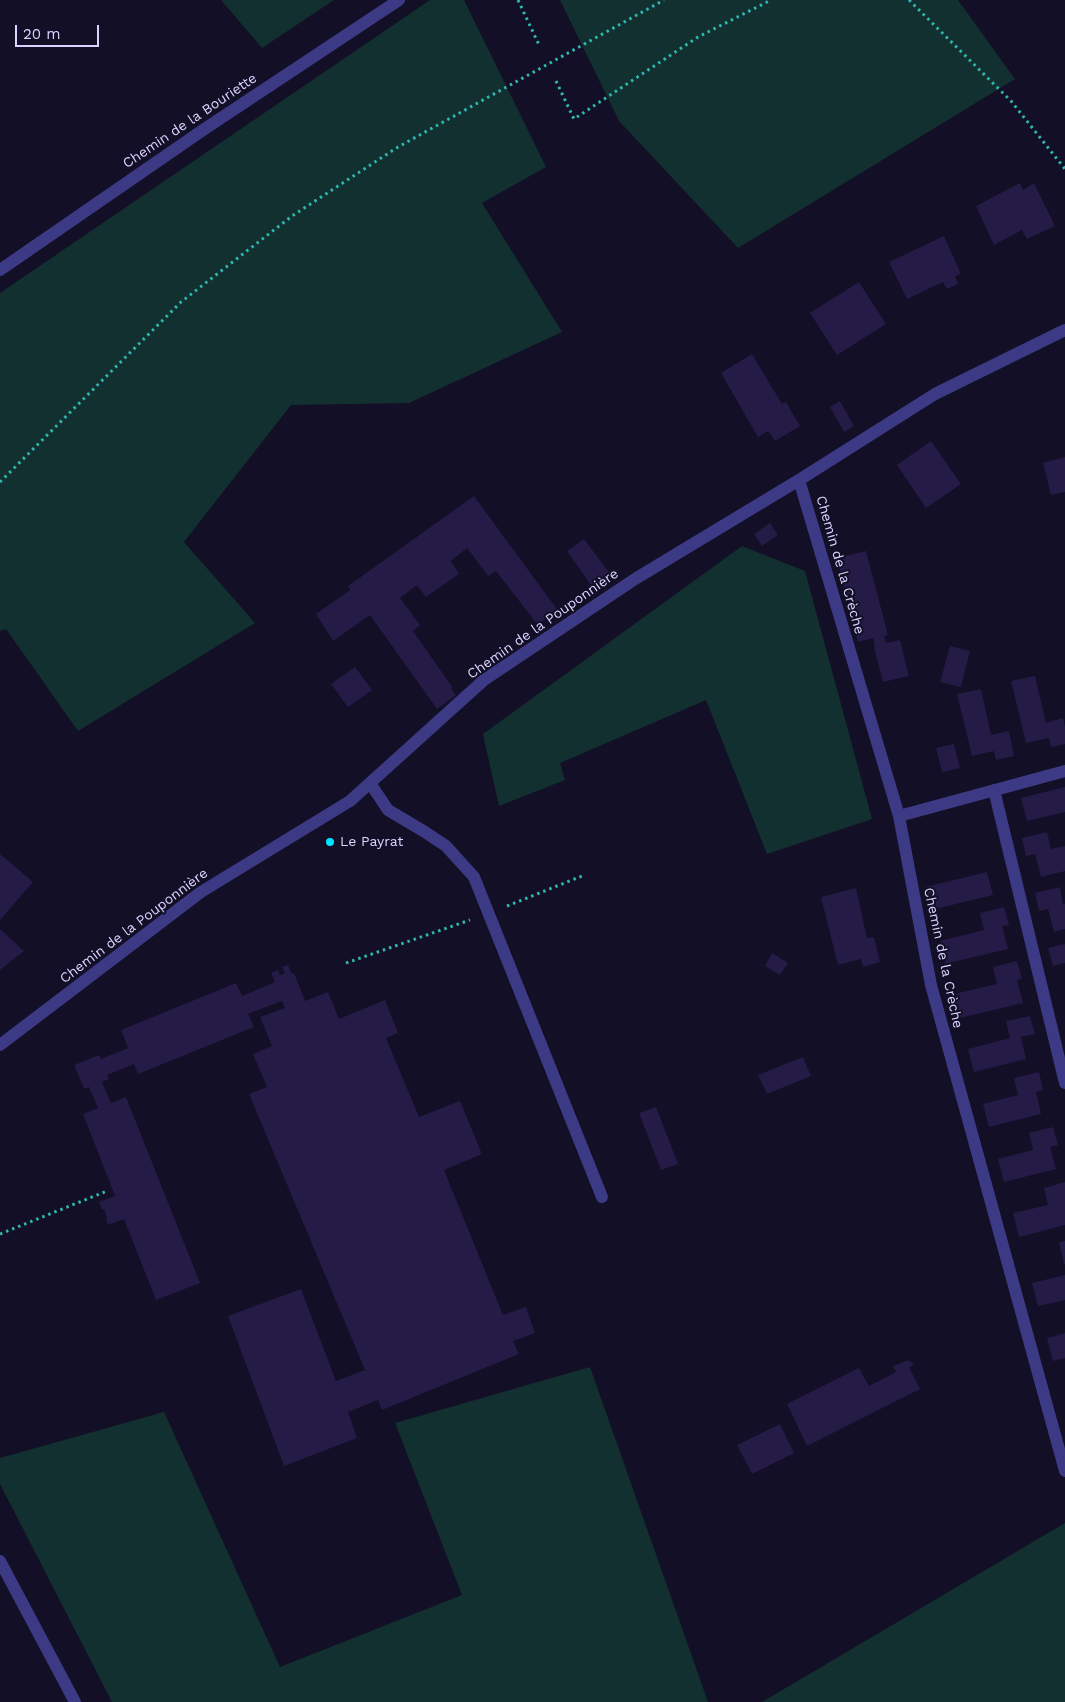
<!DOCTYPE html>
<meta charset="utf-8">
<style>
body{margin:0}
#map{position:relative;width:1065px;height:1702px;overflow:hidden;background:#130f26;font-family:"Work Sans",sans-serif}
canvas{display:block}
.scale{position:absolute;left:15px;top:25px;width:84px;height:22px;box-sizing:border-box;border:2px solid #d9d4ff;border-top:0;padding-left:6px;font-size:15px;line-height:18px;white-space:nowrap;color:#d9d4ff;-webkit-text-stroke:4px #130f26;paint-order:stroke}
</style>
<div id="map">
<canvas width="1065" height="1702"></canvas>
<div class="scale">20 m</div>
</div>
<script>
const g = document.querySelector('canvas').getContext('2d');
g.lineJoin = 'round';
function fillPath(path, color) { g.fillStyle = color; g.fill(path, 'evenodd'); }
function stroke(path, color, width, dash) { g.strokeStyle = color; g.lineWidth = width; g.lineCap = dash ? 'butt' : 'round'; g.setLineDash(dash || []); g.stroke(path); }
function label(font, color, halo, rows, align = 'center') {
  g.font = font + ' "Work Sans",sans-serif'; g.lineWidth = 4; g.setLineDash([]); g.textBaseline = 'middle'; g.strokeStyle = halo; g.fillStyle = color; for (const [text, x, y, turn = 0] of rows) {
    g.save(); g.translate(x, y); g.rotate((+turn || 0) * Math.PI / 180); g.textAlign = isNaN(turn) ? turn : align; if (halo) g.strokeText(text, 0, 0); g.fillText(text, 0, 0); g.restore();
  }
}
fillPath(new Path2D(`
 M221,0H334L262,48Z
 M430,0H464L546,167L482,203L562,332L409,403L291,405L184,542L255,623L78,731L6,629L0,631V293Z
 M560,0H958L1015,79L738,248L619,121Z
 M742,546L805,571L872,819L767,854L706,700L560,763L565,780L499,806L483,734Z
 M590,1367L708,1702H112L0,1484V1458L164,1412L280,1667L462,1595L395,1423Z
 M1065,1523V1702H762Z`), '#12302f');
fillPath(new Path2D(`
 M1020,183L1023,190L1034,183L1055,226L1027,239L1022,230L994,245L976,206Z
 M944,236L961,274L955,276L958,284L947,289L943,282L907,299L889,262Z
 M859,282L886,324L837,355L810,313Z
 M752,354L782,404L786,402L800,426L775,441L768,431L758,437L721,373Z
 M840,401L854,426L844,432L830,407Z
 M931,441L961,484L926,508L897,465Z
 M1065,457V492L1051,495L1043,463Z
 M474,496L559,612L537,624L496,571L488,576L467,548L451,561L459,574L426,597L417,585L400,598L420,625L413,631L453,688L451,689L456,695L437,709L370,615L333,641L316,614L350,590L348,586Z
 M770,523L778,535L762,546L754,534Z
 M584,539L614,579L595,591L567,551Z
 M866,551L888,635L884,636L886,643L900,640L909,676L883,682L874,647L875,646L873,638L858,642L837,558Z
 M950,646L970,651L961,687L940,682Z
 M355,667L372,690L348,707L331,684Z
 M1035,676L1046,723L1063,718L1065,727V744L1051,747L1049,738L1026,743L1011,681Z
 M981,689L991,735L1009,731L1014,756L996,760L994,751L972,756L957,694Z
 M954,744L960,768L942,772L936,748Z
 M1065,787V812L1027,821L1021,798Z
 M1047,832L1051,849L1065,846V871L1041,877L1035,854L1026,856L1022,838Z
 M0,854L33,882L0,920Z
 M987,872L993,895L931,910L925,887Z
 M1060,887L1063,904H1065V929L1054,932L1048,909L1039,911L1035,893Z
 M856,888L867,938L874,937L880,962L863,967L861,959L838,965L821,897Z
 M1004,907L1009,925L1002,926L1008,949L945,964L940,941L984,930L980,913Z
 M0,929L24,951L0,970Z
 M1065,944V963L1053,966L1048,948Z
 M772,953L788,963L780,975L765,966Z
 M1017,961L1022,979L1017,980L1023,1003L960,1018L954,994L997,984L993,967Z
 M288,965L292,974L294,973L305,1001L328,992L339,1019L385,1000L398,1033L386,1038L419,1117L460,1101L482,1154L444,1170L503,1315L526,1307L535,1333L513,1341L519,1354L382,1410L378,1400L348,1412L357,1438L284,1466L228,1316L301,1289L336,1381L365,1370L249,1094L267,1087L253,1054L272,1046L260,1017L285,1008L282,1001L248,1014L254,1027L138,1074L134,1064L107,1075L109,1079L102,1082L111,1103L126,1097L200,1283L156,1300L124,1219L108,1225L106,1219L107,1218L104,1209L102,1210L99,1202L115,1196L83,1114L98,1108L89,1087L84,1089L74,1065L99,1055L101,1059L128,1048L121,1030L236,983L242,996L275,982L271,973L278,970L280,975L285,973L282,967Z
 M1030,1016L1035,1034L1021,1037L1026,1059L974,1072L968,1049L1010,1038L1006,1021Z
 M803,1057L811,1076L767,1094L758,1075Z
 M1039,1072L1043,1090L1036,1092L1041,1114L989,1127L983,1104L1018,1095L1014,1078Z
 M656,1107L678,1164L661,1170L639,1113Z
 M1053,1127L1058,1145L1050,1147L1056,1169L1004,1182L998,1159L1033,1150L1029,1133Z
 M1065,1182V1225L1019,1237L1013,1213L1048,1205L1044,1188Z
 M1065,1241V1264H1064L1059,1242Z
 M1065,1275V1300L1038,1306L1032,1283Z
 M1065,1333V1358L1053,1361L1047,1338Z
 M906,1361H910L914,1365L909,1367L920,1389L807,1446L787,1404L859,1368L869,1386L896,1372L893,1366Z
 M780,1424L794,1453L752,1474L737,1445Z`), '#241b47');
stroke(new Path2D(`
 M518,0L540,47
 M909,0L1011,101L1065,169
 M556,81L574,119L698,37L771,0
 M0,482L181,302L292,216L398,147L664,0
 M507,906L582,876
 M346,963L470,920
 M0,1234L107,1191`), '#2fb8b0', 3, [2.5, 4]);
stroke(new Path2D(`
 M370,783L388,810L425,832L446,846L474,877L602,1197`), '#3d3a85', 12);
stroke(new Path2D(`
 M0,270L203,130L399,0
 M799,480L899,816L931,985L1065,1471
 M994,790L1065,1083
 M899,816L1065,771
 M0,1045L201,892L350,801L484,680L635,579L799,480L935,394L1065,330
 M0,1561L75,1702`), '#3d3a85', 12);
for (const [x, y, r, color] of [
 [330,842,5,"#00e5ff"]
]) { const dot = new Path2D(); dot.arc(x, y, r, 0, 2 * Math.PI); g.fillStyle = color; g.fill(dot); stroke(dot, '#130f26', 2); }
label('14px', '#d9d4ff', '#130f26', [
 ["Chemin de la Bouriette",190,121,-34],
 ["Chemin de la Crèche",840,565,74],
 ["Chemin de la Pouponnière",543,624,-35],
 ["Chemin de la Pouponnière",134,926,-37],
 ["Chemin de la Crèche",943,958,78]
]);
label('14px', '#d9d4ff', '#130f26', [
 ["Le Payrat",340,842]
], 'left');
</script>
